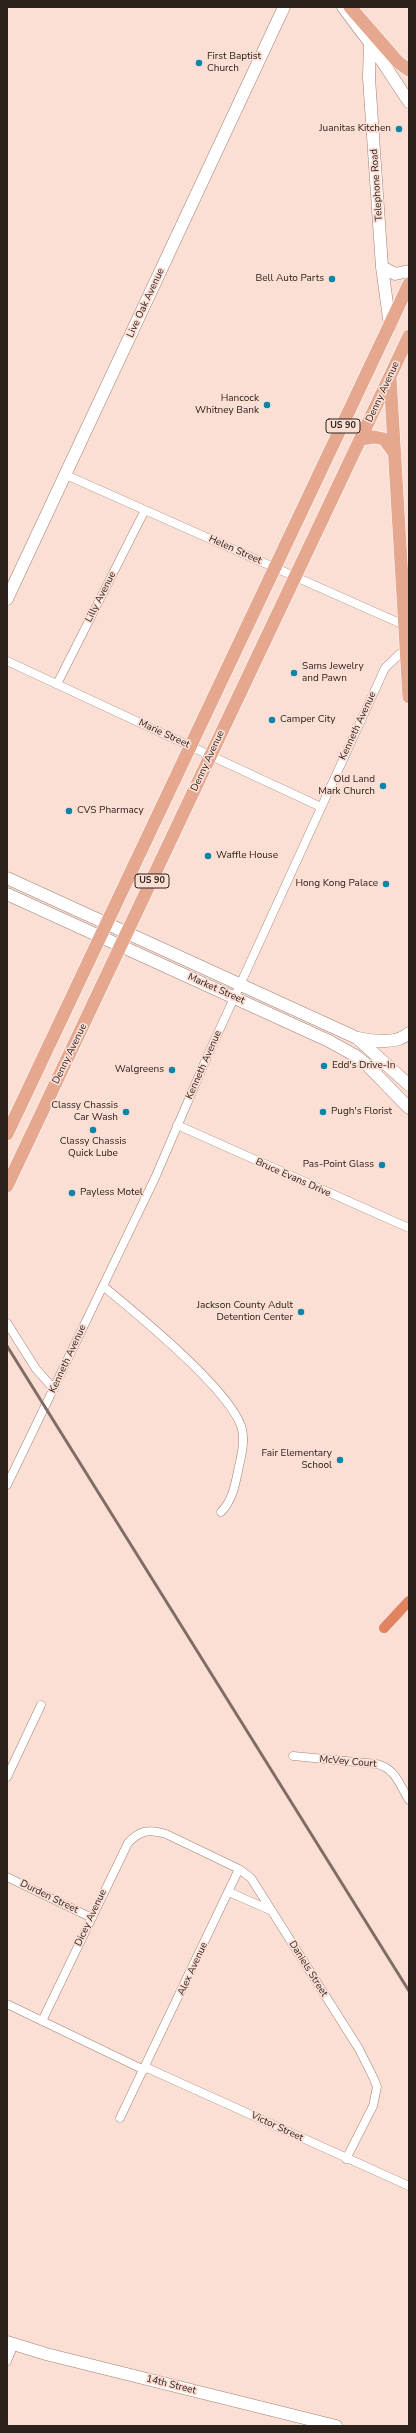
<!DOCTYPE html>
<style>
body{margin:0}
#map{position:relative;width:416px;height:2433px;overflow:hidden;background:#fbded4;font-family:"Nunito Sans",sans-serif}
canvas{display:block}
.frame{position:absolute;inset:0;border:8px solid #2d211c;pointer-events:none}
</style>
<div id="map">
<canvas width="416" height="2433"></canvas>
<div class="frame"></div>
</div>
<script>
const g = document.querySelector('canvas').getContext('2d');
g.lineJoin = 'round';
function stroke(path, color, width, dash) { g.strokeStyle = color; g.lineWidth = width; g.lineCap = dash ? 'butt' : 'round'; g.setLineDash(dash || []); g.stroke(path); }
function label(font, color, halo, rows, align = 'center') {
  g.font = font + ' "Nunito Sans",sans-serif'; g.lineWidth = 3.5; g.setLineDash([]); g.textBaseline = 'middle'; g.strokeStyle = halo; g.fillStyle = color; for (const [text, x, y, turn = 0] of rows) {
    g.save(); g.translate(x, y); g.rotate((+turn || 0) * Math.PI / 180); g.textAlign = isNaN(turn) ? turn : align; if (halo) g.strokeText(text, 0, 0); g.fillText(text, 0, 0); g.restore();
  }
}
stroke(new Path2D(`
 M384,1628L409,1601`), '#e1835e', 10);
const street = new Path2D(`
 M66,475L404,625
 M7,661L321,807
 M57,684L145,510
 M177,1125L409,1228
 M103,1286C136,1313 228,1388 241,1426C246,1440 241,1456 238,1471C235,1486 232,1501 221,1512
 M7,1323L36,1369L54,1389
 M7,1485L155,1178L207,1057L385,668L406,648
 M293,1756L377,1764C396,1769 399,1784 409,1800
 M7,1777L41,1705
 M7,1877L92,1918
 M229,1892L272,1911
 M7,2004L144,2070
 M42,2021L128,1843C140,1830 149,1829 166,1834L239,1869L251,1878L359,2049L374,2079L377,2087L373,2106L346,2159
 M145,2067L409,2186
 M120,2118L239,1869
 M7,2361L14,2344`);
const secondary = new Path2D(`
 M343,7L370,43L409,102
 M370,43L369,78L382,267L390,326
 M382,267L395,274L409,271
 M7,599L284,7
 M7,878L357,1038L409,1085
 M7,894L329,1041L356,1056L367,1065L409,1108
 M358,1038C373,1041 397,1045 409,1033
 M7,2342L46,2354L336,2426`);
const primary = new Path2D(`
 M350,7L398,62L409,70
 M390,377L409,697
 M361,439L374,437L384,439L395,454
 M7,1134L409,284
 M7,1186L409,336`);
stroke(street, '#9f8074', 9);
stroke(secondary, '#9f8074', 13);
stroke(primary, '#fff', 14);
stroke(street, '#fff', 8);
stroke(secondary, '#fff', 12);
stroke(primary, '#e5a88f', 13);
stroke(new Path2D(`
 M7,1346L409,1991`), '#806d66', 3);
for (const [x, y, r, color] of [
 [199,63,4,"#0786a9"],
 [399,129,4,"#0786a9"],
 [332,279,4,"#0786a9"],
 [267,405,4,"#0786a9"],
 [294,673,4,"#0786a9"],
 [272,720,4,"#0786a9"],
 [383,786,4,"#0786a9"],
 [69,811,4,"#0786a9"],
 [208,856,4,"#0786a9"],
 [386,884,4,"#0786a9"],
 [324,1066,4,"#0786a9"],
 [172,1070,4,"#0786a9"],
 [126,1112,4,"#0786a9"],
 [323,1112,4,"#0786a9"],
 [93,1130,4,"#0786a9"],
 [382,1165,4,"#0786a9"],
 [72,1193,4,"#0786a9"],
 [301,1312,4,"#0786a9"],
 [340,1460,4,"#0786a9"]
]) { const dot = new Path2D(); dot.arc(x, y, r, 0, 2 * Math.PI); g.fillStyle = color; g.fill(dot); stroke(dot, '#fbded4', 1.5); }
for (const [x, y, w] of [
 [343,426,34],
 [152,881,34]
]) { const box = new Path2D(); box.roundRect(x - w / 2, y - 7, w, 14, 3); g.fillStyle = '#fbded4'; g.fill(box); stroke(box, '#2d211c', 1); }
label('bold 9px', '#2d211c', null, [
 ["US 90",343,426],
 ["US 90",152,881]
]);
label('10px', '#2d211c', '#fbded4', [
 ["First Baptist",207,57,"left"],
 ["Church",207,69,"left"],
 ["Juanitas Kitchen",391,129],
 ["Bell Auto Parts",324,279],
 ["Hancock",259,399],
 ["Whitney Bank",259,411],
 ["Sams Jewelry",302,667,"left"],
 ["and Pawn",302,679,"left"],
 ["Camper City",280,720,"left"],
 ["Old Land",375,780],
 ["Mark Church",375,792],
 ["CVS Pharmacy",77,811,"left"],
 ["Waffle House",216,856,"left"],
 ["Hong Kong Palace",378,884],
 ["Edd's Drive-In",332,1066,"left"],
 ["Walgreens",164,1070],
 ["Classy Chassis",118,1106],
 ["Car Wash",118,1118],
 ["Pugh's Florist",331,1112,"left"],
 ["Classy Chassis",93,1142,"center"],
 ["Quick Lube",93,1154,"center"],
 ["Pas-Point Glass",374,1165],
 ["Payless Motel",80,1193,"left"],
 ["Jackson County Adult",293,1306],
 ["Detention Center",293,1318],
 ["Fair Elementary",332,1454],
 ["School",332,1466]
], 'right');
label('10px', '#2d211c', '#fbded4', [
 ["Telephone Road",377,185,-94],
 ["Live Oak Avenue",146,303,-65],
 ["Denny Avenue",383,392,-65],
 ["Helen Street",235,550,24],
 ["Lilly Avenue",101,597,-63],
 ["Kenneth Avenue",358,726,-65],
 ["Marie Street",164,734,25],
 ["Denny Avenue",208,761,-65],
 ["Market Street",216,989,24],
 ["Denny Avenue",70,1054,-64],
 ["Kenneth Avenue",204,1065,-66],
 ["Bruce Evans Drive",293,1178,24],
 ["Kenneth Avenue",68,1359,-65],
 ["McVey Court",348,1762,5],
 ["Durden Street",49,1897,26],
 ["Dicey Avenue",91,1918,-65],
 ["Alex Avenue",193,1969,-65],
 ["Daniels Street",308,1969,58],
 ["Victor Street",277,2127,25],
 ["14th Street",171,2385,14]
]);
</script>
